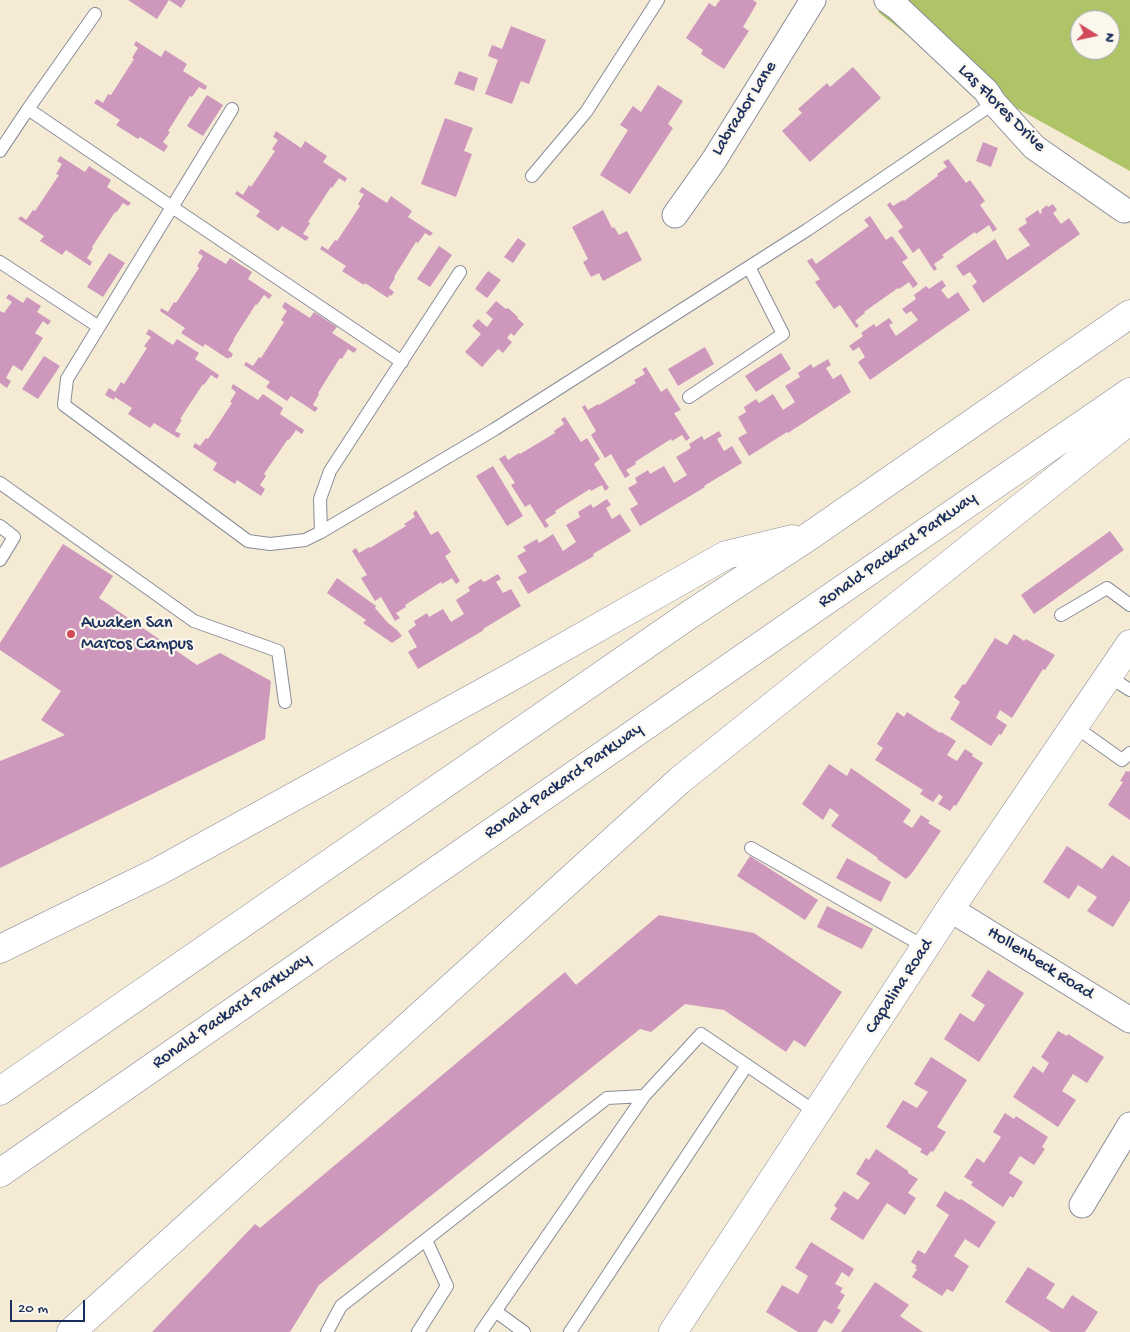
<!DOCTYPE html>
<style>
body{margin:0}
#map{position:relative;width:1130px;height:1332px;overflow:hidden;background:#f5ebd5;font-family:"Gochi Hand",sans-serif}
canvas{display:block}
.north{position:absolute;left:1070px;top:10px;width:50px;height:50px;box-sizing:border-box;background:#fbf7ec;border:1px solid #a1a7b3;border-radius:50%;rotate:100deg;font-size:14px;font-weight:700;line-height:20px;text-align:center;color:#1b2f5e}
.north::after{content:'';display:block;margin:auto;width:18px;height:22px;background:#d1495b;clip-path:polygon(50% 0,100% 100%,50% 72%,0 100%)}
.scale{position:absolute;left:10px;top:1300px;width:75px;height:22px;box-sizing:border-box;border:2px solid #1b2f5e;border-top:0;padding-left:6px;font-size:15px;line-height:18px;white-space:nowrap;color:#1b2f5e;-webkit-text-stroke:4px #fbf7ec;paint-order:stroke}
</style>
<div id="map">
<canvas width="1130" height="1332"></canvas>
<div class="north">N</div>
<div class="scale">20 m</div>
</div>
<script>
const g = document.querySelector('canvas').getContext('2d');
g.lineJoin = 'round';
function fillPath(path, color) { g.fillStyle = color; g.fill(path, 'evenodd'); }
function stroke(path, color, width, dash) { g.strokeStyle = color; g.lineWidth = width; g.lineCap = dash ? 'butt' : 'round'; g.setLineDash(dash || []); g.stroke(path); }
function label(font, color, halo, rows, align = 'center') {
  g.font = font + ' "Gochi Hand",sans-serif'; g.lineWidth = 4.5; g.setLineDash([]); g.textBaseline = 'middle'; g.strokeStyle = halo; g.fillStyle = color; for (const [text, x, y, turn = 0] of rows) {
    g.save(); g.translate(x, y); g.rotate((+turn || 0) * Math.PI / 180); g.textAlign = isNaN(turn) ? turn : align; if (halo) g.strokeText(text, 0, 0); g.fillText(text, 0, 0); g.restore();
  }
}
fillPath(new Path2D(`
 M894,0H1130V171L986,91L959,75L878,12ZM1080,20H1110V50H1080Z`), '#afc367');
fillPath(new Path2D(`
 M128,0H186L181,8L169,0L157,19Z
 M720,0H753L757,3L743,27L749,31L724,69L701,54L703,50L686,38L709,3L715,7Z
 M511,26L546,40L529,84L521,81L512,104L485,94L498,60L488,56L492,45L502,49Z
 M136,41L161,57L165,50L187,64L183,71L207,86L205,90L199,87L192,97L190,96L168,131L170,132L163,142L168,146L164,152L140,137L138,139L116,125L120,120L94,103L97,99L103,103L108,94L111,95L134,59L132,58L138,48L134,45Z
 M853,67L881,98L810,162L782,131L802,113L798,109L827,83L830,87Z
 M459,71L478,78L474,91L454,84Z
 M658,85L683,101L668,124L673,128L630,194L600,175L628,130L620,125L633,106L641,112Z
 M207,95L223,105L203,136L187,126Z
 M445,118L473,128L464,151L472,154L456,197L421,184Z
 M276,131L301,148L305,141L327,156L323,162L347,178L345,182L339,178L332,188L331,187L308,222L310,223L303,234L309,237L306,241L282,226L278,231L256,216L260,211L235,194L237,191L243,195L249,185L251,187L275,151L272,149L278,140L273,137Z
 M983,142L998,148L991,167L976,161Z
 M60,156L85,172L89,166L111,180L107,187L131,203L128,206L123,203L116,213L115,212L92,247L93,248L87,258L92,262L90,266L66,250L62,255L40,241L44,236L18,219L21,216L26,220L33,210L35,211L59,175L56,174L62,164L57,161Z
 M948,159L966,183L970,180L985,201L980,205L997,229L993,232L989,225L976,234L975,232L942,255L944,257L934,264L937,269L934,271L919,248L913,253L898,231L903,227L887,205L890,202L893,206L903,200L904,201L938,176L937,174L947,167L943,162Z
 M362,187L387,203L391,196L412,211L408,217L433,233L430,236L425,233L418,243L416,242L394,277L395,278L389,288L394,292L391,296L389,295L388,298L365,283L364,285L342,271L346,266L320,249L322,246L328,250L335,240L337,241L360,206L358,204L364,194L359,192Z
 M1053,204L1057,210L1053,213L1061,224L1069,218L1080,234L983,303L972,286L977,282L970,272L963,276L956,266L995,239L1007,260L1030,245L1018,229L1027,223L1025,219L1038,210L1040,214L1042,212L1041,210L1047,205L1048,207Z
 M603,210L612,228L614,227L619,235L627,231L642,260L603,281L599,273L591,277L583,262L588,259L572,227Z
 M870,216L886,240L892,236L908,258L902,262L918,284L913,288L909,282L899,289L898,288L864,312L865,313L855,321L859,326L856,328L840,305L834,309L815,282L820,279L807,261L812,258L816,264L869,226L864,220Z
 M518,238L526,244L513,263L504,257Z
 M439,246L452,255L430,287L417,279Z
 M201,249L226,264L230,258L252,272L248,279L272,295L269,299L264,295L257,305L256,304L233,340H234L228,350L233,354L231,358L229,357L228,359L205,344L203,347L181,333L185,328L160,311L161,308L168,312L174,302L176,303L199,268L197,266L203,256L198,253Z
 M109,253L125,263L103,297L87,287Z
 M488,271L501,280L487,298L475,289Z
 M942,280L946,286L941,290L948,299L958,292L970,310L870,380L858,362L865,357L859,347L853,351L849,346L863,336L861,333L874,324L876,327L889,318L893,323L889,325L896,336L918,320L911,311L906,314L902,309L916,299L914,295L926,286L929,289Z
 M9,294L23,303L27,297L41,306L37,312L51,321L48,325L43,321L35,333L43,338L22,371L13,365L6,378L11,381L7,388L0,383V311L4,313L12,302L6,298Z
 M496,301L506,309L508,308L518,317L517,318L524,324L514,336L511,333L507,338L512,342L503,353L498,349L482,367L465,352L481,334L472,326L478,319L487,327L493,319L486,313Z
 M285,302L310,318L314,312L337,327L332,333L357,349L354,353L348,349L342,359L340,358L318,393L319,394L313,405L318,408L315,412L291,396L287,401L266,387L270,382L244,365L246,362L253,366L259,357L261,358L284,322L281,320L287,311L282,307Z
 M149,329L173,345L177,339L199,353L195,359L219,375L217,379L211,375L204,385L203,384L180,419L182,420L175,431L181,434L178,438L154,423L150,428L128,414L132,408L115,397L114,400L105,395L109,388L115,392L121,382L124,384L147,348L144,346L151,337L146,334Z
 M705,347L714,364L678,386L668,369Z
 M781,353L791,369L756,392L745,376Z
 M44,356L60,366L38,399L22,389Z
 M828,359L831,365L826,368L833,379L841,374L851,392L788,433L787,432L749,456L738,438L747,433L738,417L746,412L744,407L756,399L759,403L773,394L783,410L795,402L785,386L800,377L798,373L811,364L813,368Z
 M646,367L661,392L667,388L681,410L674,413L690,438L686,441L682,435L672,441L671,439L635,462L636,464L626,470L630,475L625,478L611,454L605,458L591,435L596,431L582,407L585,405L588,410L598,404L599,405L636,383L634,380L645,374L642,369Z
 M233,384L258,400L263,394L283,408L280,414L304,430L302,434L296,430L289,440L288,439L264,474L266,476L260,485L265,489L261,496L237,480L235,484L213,470L217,463L193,447L195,443L200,446L206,438L208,439L232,403L230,402L236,392L231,388Z
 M565,417L581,442L587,438L600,459L594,464L609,488L605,491L602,485L591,491L590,489L555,511L556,513L545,520L549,526L545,528L530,504L525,507L511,485L515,483L499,459L505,455L508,460L519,453L520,454L555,433L554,431L564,424L561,419Z
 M719,431L722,436L717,439L724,451L732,446L742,463L704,486L705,487L640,526L630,509L638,504L628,488L637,483L635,478L648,470L650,474L664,466L674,483L687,475L676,457L691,448L689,444L702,436L704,440Z
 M493,466L523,516L507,526L476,476Z
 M607,499L611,505L606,508L612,519L620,514L631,531L593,554L594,556L528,594L518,577L527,572L517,556L526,551L523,547L537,539L539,543L553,534L563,551L576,542L566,525L580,517L578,512L591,504L593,508Z
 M416,510L431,535L438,531L451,552L445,556L460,581L456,584L452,578L442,584L441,582L405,605L406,607L396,613L400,618L395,621L381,597L375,601L361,578L367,575L352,551L356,548L359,553L369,547L370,548L406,526L404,524L415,517L413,513Z
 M1110,531L1124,550L1034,614L1021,595Z
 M63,544L113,576L99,598L197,665L220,653L271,681L265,739L0,868V761L65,735L41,720L61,691L0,650V643Z
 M498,574L501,579L496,582L503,593L511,589L521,606L483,629L484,630L418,669L408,652L417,647L408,631L416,625L414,621L427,613L429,617L443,609L451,622L464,614L456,600L470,591L468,587L481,579L484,582Z
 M337,578L376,606L375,608L388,623L397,630L402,636L392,643L363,623L366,620L327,593Z
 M1014,634L1024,641L1026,639L1055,655L1045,670L1043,669L1012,718L1000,710L996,718L1007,725L1001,735L999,734L991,746L950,719L960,702L954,697L963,684L965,685L995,638L1007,645Z
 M897,712L904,717L907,712L940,733L941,732L956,741L947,755L957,761L965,749L973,754L972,756L983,763L956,806L954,805L950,811L938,804L943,797L939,794L933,802L920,794L923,790L875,760L883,748L877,744Z
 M829,764L847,776L851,768L911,810L903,822L912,828L921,815L930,821L928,823L941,831L912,873L906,879L877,859L878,858L831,826L839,815L830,808L823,820L802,804Z
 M1130,770V820L1108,805L1123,782L1120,781L1126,771L1129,772Z
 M1067,846L1102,869L1112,855L1130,867V900L1113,927L1087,911L1097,897L1078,885L1069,899L1043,882Z
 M750,856L818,900L805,920L737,876Z
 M847,858L891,882L881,902L836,878Z
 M827,906L873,929L862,949L817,927Z
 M659,915L754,933L842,992L805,1047L794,1040L786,1052L724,1010L685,1004L651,1032L640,1029L319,1285L290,1332H152L255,1224L260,1228L565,972L576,985Z
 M988,970L1024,993L979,1062L944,1039L960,1013L974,1022L985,1005L971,996Z
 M1058,1031L1067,1036L1068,1034L1104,1057L1087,1083L1073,1074L1062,1091L1076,1100L1058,1127L1013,1097L1033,1066L1043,1073L1049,1063L1041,1057Z
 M931,1057L967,1080L937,1127L946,1132L933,1152L931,1151L927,1156L920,1152L922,1149L886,1127L903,1100L917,1108L928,1092L914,1084Z
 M1005,1113L1014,1119L1016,1116L1048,1137L1042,1147L1045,1149L1034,1165L1020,1156L1009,1173L1023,1182L1013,1198L1010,1196L1003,1207L971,1185L973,1182L964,1177L977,1158L984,1163L1001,1137L993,1132Z
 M876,1149L908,1171V1173L918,1179L908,1193L916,1198L905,1215L887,1203L863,1240L830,1219L837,1208L834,1206L844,1191L858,1200L870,1183L856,1174L866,1158L869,1160Z
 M945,1191L959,1200L961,1199L996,1222L979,1248L965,1239L954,1256L969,1266L953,1292L947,1289L942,1296L912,1277L917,1269L915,1268L917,1266L911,1262L918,1250L925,1254L949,1215L936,1206Z
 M811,1242L854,1269L849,1277L842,1272L835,1284L843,1288L840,1292L845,1295L837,1308L841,1310L832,1324L824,1320L817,1332H798L766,1312L782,1285L798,1294L808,1276L795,1268Z
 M1028,1267L1055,1284L1046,1298L1063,1309L1072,1295L1098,1312L1085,1332H1051L1005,1302Z
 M875,1282L909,1305L900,1316L923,1332H841Z`), '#cd98bc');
const lane = new Path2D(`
 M28,109L172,207L402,362
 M232,109L67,379L64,405L248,541L270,544L305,540L321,532L320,499L330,471L460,272
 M0,151L28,109L95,14
 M532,176L586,112L658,0
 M0,262L99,327
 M689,397L783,334L749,267
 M0,483L194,621L278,651L285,702
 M0,526L14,537L0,560
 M321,532L495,429L807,230L994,103
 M1061,615L1107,588L1130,605
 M1108,676L1130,690
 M1074,726L1122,760L1130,753
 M751,848L925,947
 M495,1311L524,1332
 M327,1332L341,1306L607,1098L644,1096
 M418,1332L447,1286L426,1240
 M481,1332L644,1096L701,1034L817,1113
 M570,1332L747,1065`);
const street = new Path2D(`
 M887,0L897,7L986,91L994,103L1034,147L1124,210
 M675,215L714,160L813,0
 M950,909L1130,1020
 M1082,1205L1130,1125`);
const secondary = new Path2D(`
 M673,1332L950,909L1130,644`);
const highway = new Path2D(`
 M0,949L159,871L511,677L726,555L792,539
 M0,1091L689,615L811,535L1130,314
 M0,1173L824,602L1130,392
 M71,1332L680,780L1130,420`);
stroke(lane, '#888d9a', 14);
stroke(street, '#888d9a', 27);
stroke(secondary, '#888d9a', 29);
stroke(highway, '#888d9a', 29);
stroke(lane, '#fff', 12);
stroke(street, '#fff', 25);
stroke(secondary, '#fff', 28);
stroke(highway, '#fff', 28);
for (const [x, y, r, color] of [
 [71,634,5,"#d1495b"]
]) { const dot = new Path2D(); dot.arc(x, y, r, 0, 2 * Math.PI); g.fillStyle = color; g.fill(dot); stroke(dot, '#fbf7ec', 2); }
label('18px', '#1b2f5e', '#fbf7ec', [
 ["Labrador Lane",745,109,-58],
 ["Las Flores Drive",1001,109,45],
 ["Ronald Packard Parkway",898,551,-35],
 ["Ronald Packard Parkway",564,782,-35],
 ["Hollenbeck Road",1040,964,32],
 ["Capalina Road",900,987,-57],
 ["Ronald Packard Parkway",232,1012,-35]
]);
label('18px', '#1b2f5e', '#fbf7ec', [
 ["Awaken San",81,624],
 ["Marcos Campus",81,645]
], 'left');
</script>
